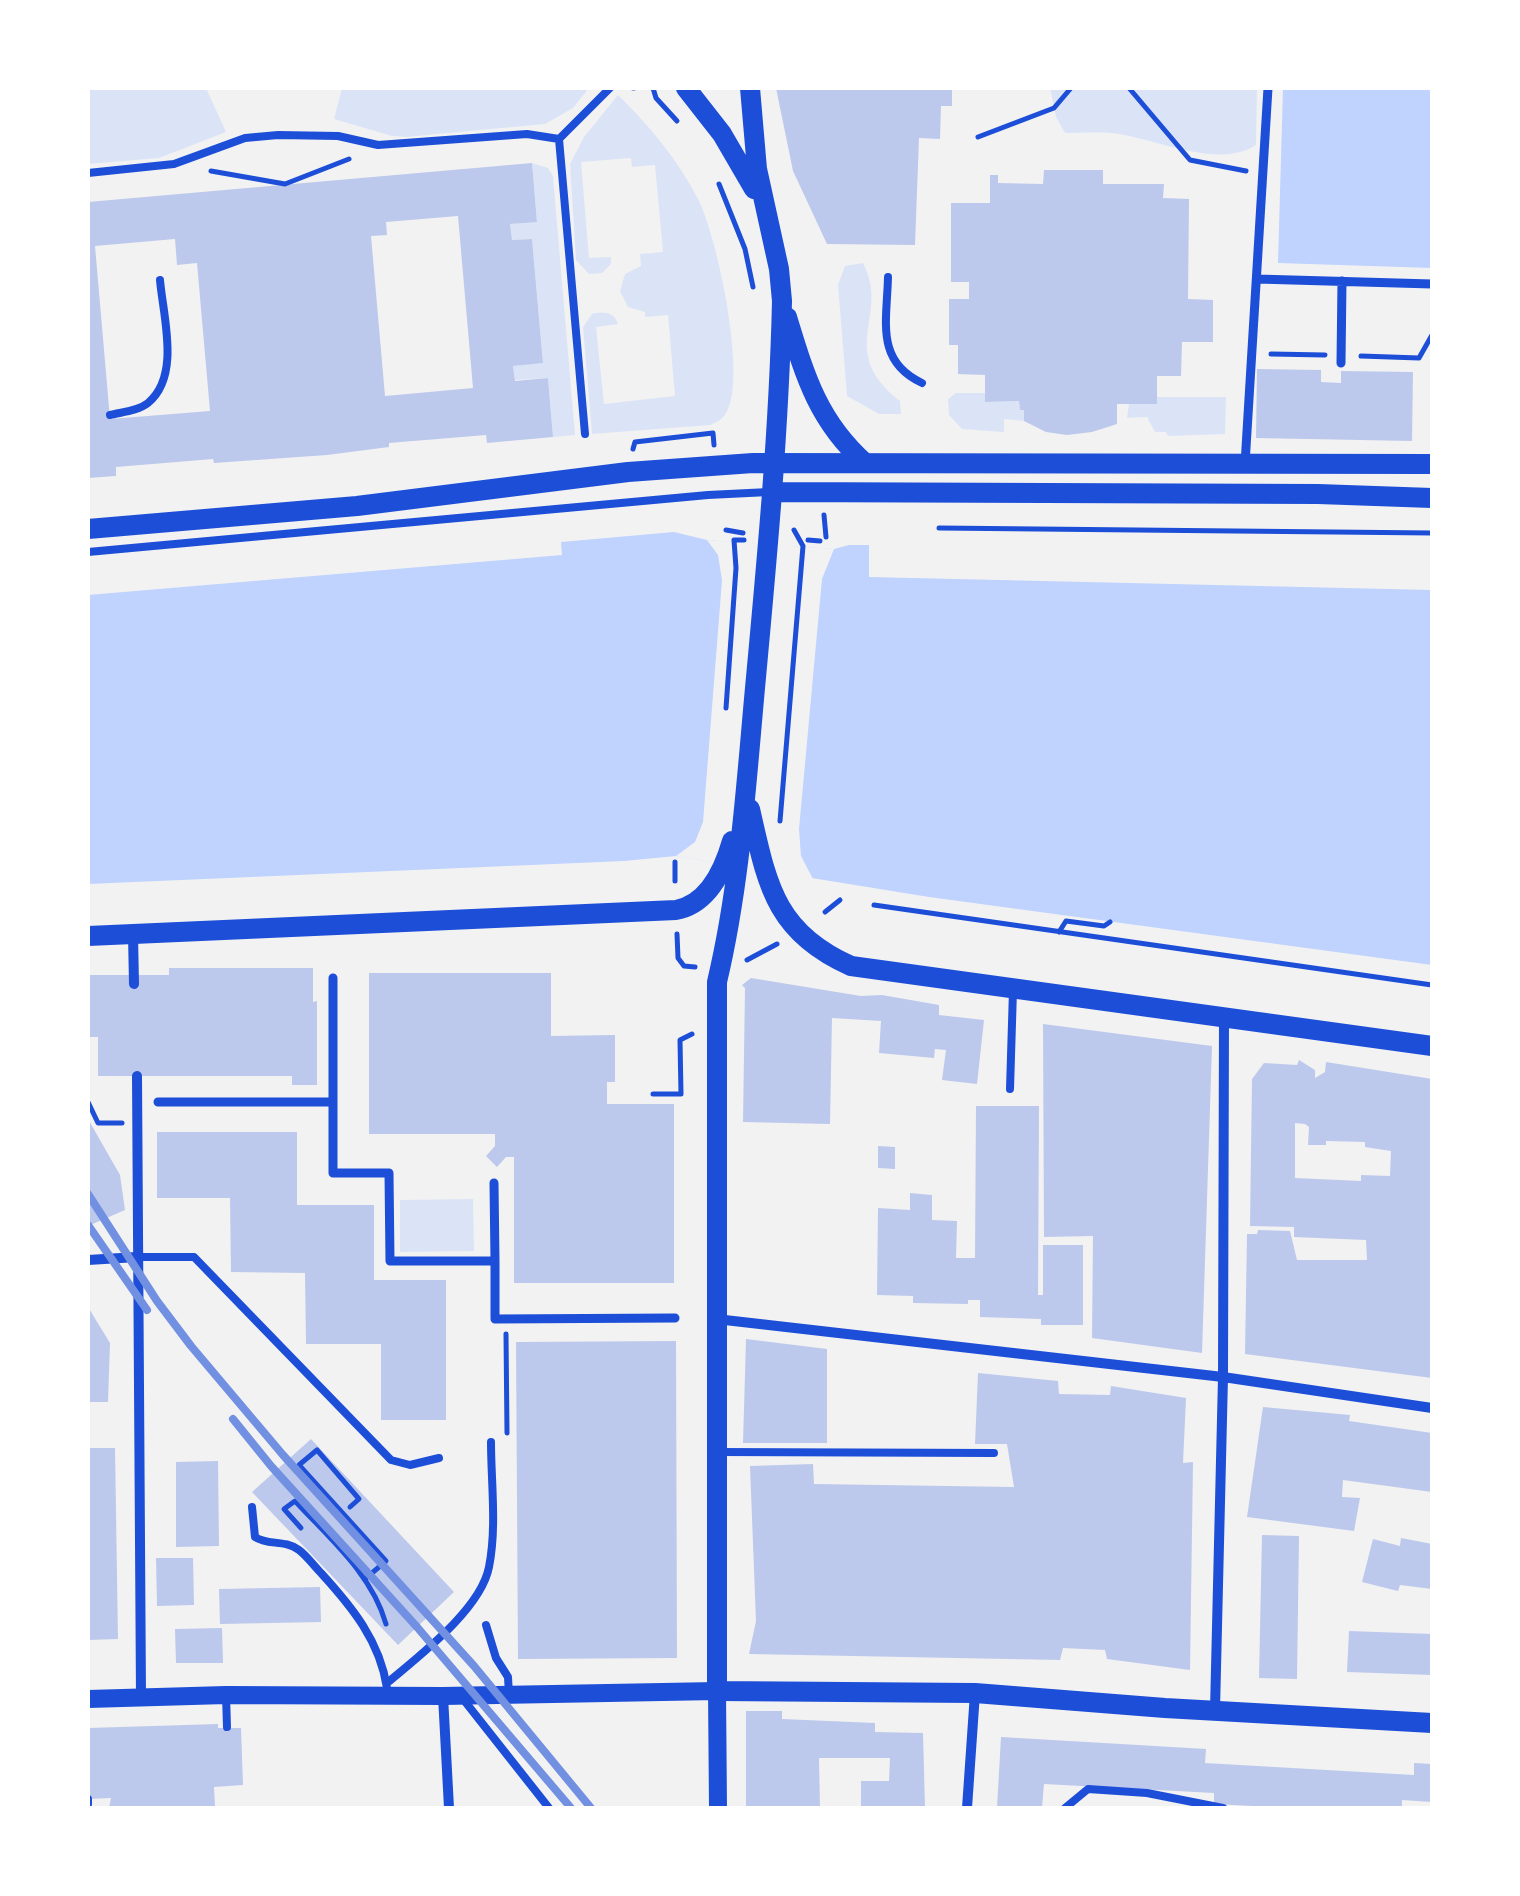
<!DOCTYPE html>
<style>
body{margin:0}
#map{position:relative;width:1520px;height:1896px;overflow:hidden;background:#f2f2f2;font-family:Inter,sans-serif}
canvas{display:block}
.frame{position:absolute;inset:0;border:90px solid #fff;pointer-events:none}
</style>
<div id="map">
<canvas width="1520" height="1896"></canvas>
<div class="frame"></div>
</div>
<script>
const g = document.querySelector('canvas').getContext('2d');
g.lineJoin = 'round';
function fillPath(path, color) { g.fillStyle = color; g.fill(path, 'evenodd'); }
function stroke(path, color, width, dash) { g.strokeStyle = color; g.lineWidth = width; g.lineCap = dash ? 'butt' : 'round'; g.setLineDash(dash || []); g.stroke(path); }
fillPath(new Path2D(`
 M88,88H206L226,132L159,158L88,164Z
 M342,88H589L573,108L545,124L406,137L392,136L334,119Z
 M1050,88H1257L1256,145C1218,170 1155,138 1112,133C1096,132 1080,133 1065,133L1056,117Z
 M618,95C649,125 678,160 698,199C717,236 747,376 727,411C723,419 718,422 710,425L592,434L583,327L592,314C604,311 614,312 618,324L596,327L604,404L675,396L668,315L645,317V312L628,307L620,291L625,274L641,266L640,254L663,252L655,165L632,167L631,158L581,162L589,258L611,257V264L602,273L589,274L576,260L570,164L584,137Z
 M532,163L548,168L553,176L575,435L553,437L548,378L515,380L513,366L543,362L532,239L512,240L510,224L537,221Z
 M863,263C891,316 835,350 900,401L901,414H879L847,396L838,285L845,266Z
 M956,393H985V402L1019,401L1020,410H1024V421L1004,419V432L962,429L949,415L948,399Z
 M1157,397H1226L1225,434L1168,436L1166,432H1155L1147,417L1127,418L1129,404H1156Z
 M473,1199L474,1251L400,1252V1200Z`), '#dbe4f7');
fillPath(new Path2D(`
 M1283,88H1432V268L1278,263Z
 M674,532L707,540L770,545L834,549L849,545H869V577L1432,590V965L929,897L676,856L624,861L88,884V595L562,555L561,542Z`), '#bfd3fe');
fillPath(new Path2D(`
 M707,540L834,549L822,579L799,829L801,856L813,879L676,856L695,842L703,822L722,580L718,555Z`), '#f2f2f2');
fillPath(new Path2D(`
 M776,88H952V106H941L940,139L919,138L915,245L827,244L793,171Z
 M532,163L537,222L510,224L512,240L532,239L543,363L513,366L515,381L548,378L553,437L487,443L486,435L389,443V447L327,455L214,463L213,459L116,467V476L88,478V202ZM458,216L473,388L385,396L371,236L387,235L386,222ZM175,239L177,265L197,263L210,411L110,419L95,246Z
 M1044,170H1103V184H1164L1163,198L1189,199L1188,299L1213,300V342H1182L1181,376H1157V404H1117V424L1092,432L1067,435L1046,432L1024,421V410H1020L1019,401L985,402V375L958,374V345H949V299H969V282H951V203H990V175H998V183L1043,184Z
 M1257,369L1321,370V382L1341,383V371L1413,372L1412,441L1256,438Z
 M169,968H313V1002L317,1001V1085H292V1076H98V1037H88V975H169Z
 M369,973H551V1036L615,1035V1082H607V1104H674V1283H514V1157H506L497,1167L486,1156L495,1146V1134H369Z
 M751,978L861,996L882,995L939,1005V1015L984,1020L977,1084L942,1080L946,1050L935,1049L934,1058L879,1053L881,1021L832,1018L830,1124L743,1122L745,988L742,985Z
 M1043,1024L1212,1046L1202,1353L1092,1338L1093,1236L1044,1237Z
 M1299,1060L1315,1070V1078L1325,1072L1326,1062L1432,1079V1378L1245,1354L1247,1234H1257L1258,1230L1290,1231L1297,1260H1367L1366,1240L1294,1237V1227L1250,1226L1252,1079L1264,1063L1297,1065ZM1295,1123L1305,1124L1309,1127L1308,1145H1326V1141L1365,1142V1147L1391,1151L1390,1176L1361,1175V1181L1295,1178Z
 M976,1106H1039L1038,1295H1043V1245H1083V1325H1041V1319L980,1317V1300H968V1304L913,1303V1296L877,1295L878,1208L910,1210V1193L932,1195V1220L957,1221L956,1258H975Z
 M88,1119L120,1175L125,1210L88,1226Z
 M157,1132H297V1205H374V1280H446V1420H381V1344H306L305,1273L231,1272L230,1198H157Z
 M878,1146L895,1147V1169L878,1168Z
 M88,1307L110,1343L108,1402H88Z
 M746,1339L827,1349V1443H743Z
 M676,1341L677,1658L518,1659L516,1342Z
 M978,1373L1058,1381L1059,1394L1110,1395L1111,1386L1186,1398L1183,1463L1193,1462L1190,1670L1107,1659L1105,1650L1063,1648L1060,1660L749,1654L756,1621L750,1466L813,1464L814,1484L1014,1487L1007,1444H975Z
 M1263,1407L1350,1415L1349,1421L1432,1433V1492L1343,1480L1342,1497L1360,1498L1354,1531L1247,1517Z
 M311,1439L454,1592L398,1645L252,1492Z
 M88,1448H115L118,1639L88,1640Z
 M218,1461L219,1546L176,1547V1462Z
 M1262,1535L1299,1536L1297,1679L1259,1678Z
 M1401,1538L1432,1544V1589L1400,1585L1398,1591L1362,1582L1373,1539L1400,1546Z
 M156,1558H193L194,1605L157,1606Z
 M320,1587L321,1622L220,1624L219,1589Z
 M222,1628L223,1663H176L175,1629Z
 M1349,1631L1432,1634V1675L1347,1672Z
 M746,1711H782V1719L875,1723V1732L923,1733L925,1808L861,1806V1781H889L890,1758H819L820,1808H746Z
 M218,1724V1728H241L243,1785L214,1787L215,1806L207,1808H109L111,1798L88,1799V1728Z
 M1001,1737L1206,1749L1205,1763L1414,1775V1763L1432,1764V1802L1402,1800V1808H1291L1214,1804V1793L1044,1784L1042,1808H997Z`), '#bdc9ec');
stroke(new Path2D(`
 M633,88H634
 M653,88L656,98L677,121
 M1129,88L1190,160L1246,171
 M978,137L1054,108L1071,88
 M211,171L285,184L349,159
 M719,184L745,249L753,287
 M1271,354L1325,355
 M1361,356L1419,358L1432,335
 M633,449L635,442L713,433L714,445
 M824,515L826,537
 M939,528L1432,533
 M726,530L743,533
 M808,540L820,541
 M726,708L736,568L734,540H744
 M780,821L803,546L794,530
 M675,862V881
 M874,905L1432,985
 M825,912L840,900
 M1059,932L1066,921L1104,926L1110,922
 M677,934L678,958L684,966L695,967
 M747,960L777,944
 M653,1094H681L680,1040L692,1034
 M88,1102L98,1123H122
 M506,1334L507,1433
 M350,1507L359,1499L317,1450L299,1465L386,1561L365,1579
 M301,1528L284,1509L295,1501C329,1538 372,1574 386,1624`), '#1d4ed8', 5);
stroke(new Path2D(`
 M88,173L174,164L245,138L278,135L338,136L378,145L527,134L559,139
 M888,277C887,321 875,361 922,383
 M110,415C122,412 138,411 148,403C181,376 163,316 160,280
 M585,434L559,139L610,88
 M88,552L708,495L769,492
 M1010,1089L1013,990
 M137,1257H194L391,1460L410,1465L439,1458
 M718,1452L994,1453
 M252,1507L255,1537C268,1546 284,1539 299,1550C307,1556 314,1566 321,1573C352,1607 380,1641 387,1688
 M486,1625L496,1658L508,1677L509,1695
 M387,1683C419,1656 481,1609 489,1567C497,1527 491,1482 491,1442
 M226,1695L227,1727
 M463,1699L549,1808
 M88,1804V1799
 M1065,1808L1088,1789L1147,1793L1223,1808`), '#1d4ed8', 8);
stroke(new Path2D(`
 M1257,279L1432,284
 M1341,363L1342,281
 M1245,464L1268,88
 M333,978V1173H389L390,1261H495V1319L675,1318
 M158,1102H333
 M494,1183L495,1261`), '#1d4ed8', 9);
stroke(new Path2D(`
 M133,935L134,984
 M137,1076L141,1697
 M88,1260L137,1257
 M716,1319L1223,1377L1432,1408
 M443,1696L449,1808
 M1215,1710L1223,1377L1224,1018
 M967,1808L975,1693`), '#1d4ed8', 10);
stroke(new Path2D(`
 M88,1699L226,1695L443,1696L717,1691L718,1808`), '#1d4ed8', 18);
stroke(new Path2D(`
 M686,88L722,134L754,189
 M750,88L757,169L779,269L782,301C779,430 767,559 755,688C746,786 740,885 717,982V1691L975,1693L1165,1708L1432,1723
 M787,317C805,376 818,421 865,463
 M774,492L1318,494L1432,498
 M88,529L357,506L628,472L753,463L1432,464
 M750,809C767,883 774,932 851,966L1432,1046
 M88,936L676,910C708,904 724,869 732,841`), '#1d4ed8', 20);
stroke(new Path2D(`
 M88,1194L157,1301L191,1346L283,1455L474,1666L591,1808
 M88,1225L147,1310
 M233,1419L271,1466L417,1627L571,1808`), '#7290e2', 8);
</script>
